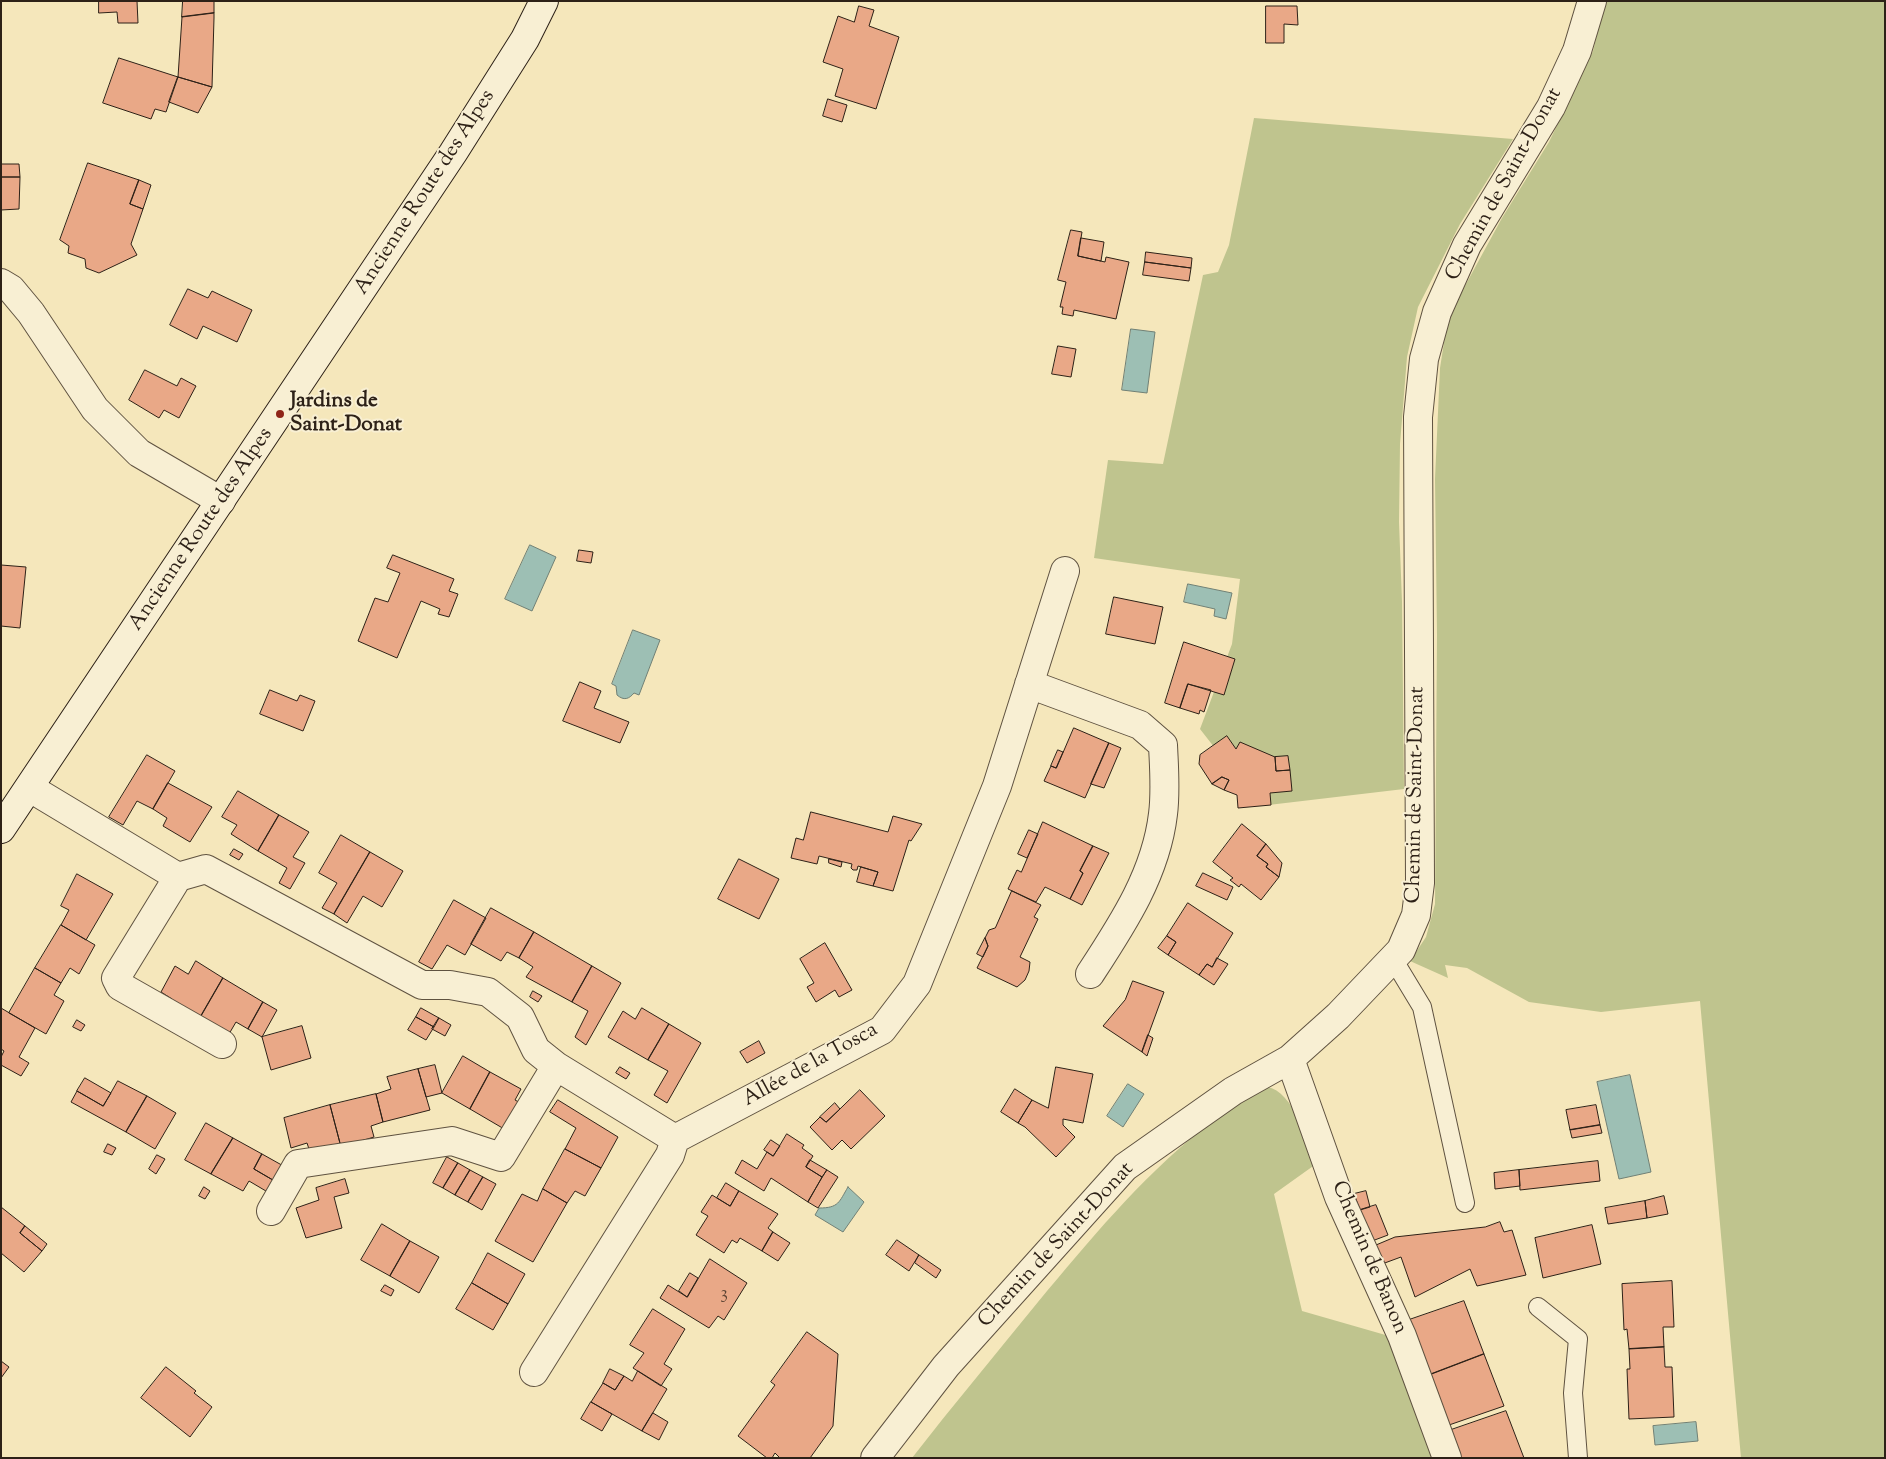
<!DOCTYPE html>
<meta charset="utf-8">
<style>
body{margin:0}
#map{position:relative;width:1886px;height:1459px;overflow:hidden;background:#f5e7bb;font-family:"Sorts Mill Goudy",serif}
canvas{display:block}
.frame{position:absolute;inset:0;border:2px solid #2d2117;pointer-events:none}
</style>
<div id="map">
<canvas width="1886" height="1459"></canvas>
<div class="frame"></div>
</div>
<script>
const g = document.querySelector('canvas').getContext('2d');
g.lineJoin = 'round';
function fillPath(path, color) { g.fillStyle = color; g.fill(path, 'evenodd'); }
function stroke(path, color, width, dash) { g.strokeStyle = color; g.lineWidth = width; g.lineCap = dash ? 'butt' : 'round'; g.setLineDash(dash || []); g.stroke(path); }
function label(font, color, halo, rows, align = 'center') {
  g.font = font + ' "Sorts Mill Goudy",serif'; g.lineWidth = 4; g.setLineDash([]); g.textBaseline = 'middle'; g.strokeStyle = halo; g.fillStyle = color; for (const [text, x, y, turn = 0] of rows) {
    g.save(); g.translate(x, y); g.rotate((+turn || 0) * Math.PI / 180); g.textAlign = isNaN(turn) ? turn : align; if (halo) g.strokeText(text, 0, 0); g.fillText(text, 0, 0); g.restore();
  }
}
fillPath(new Path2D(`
 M1605,1H1885V1458H1741L1700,1001L1601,1012L1529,1002L1467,968L1445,965L1448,978L1410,961L1426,937L1435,904L1437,635L1435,479L1440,368L1448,317L1502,218L1549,142L1593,51Z
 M1254,118L1513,139L1460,224L1418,307L1407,357L1400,444L1399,522L1402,602L1404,789L1260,806L1200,729L1232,644L1240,579L1094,558L1108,460L1163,464L1203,275L1218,272L1229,245Z
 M1267,1087C1294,1091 1307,1142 1316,1164L1274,1194L1302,1311L1389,1336L1437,1458H912C953,1405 996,1354 1038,1302C1089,1241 1139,1180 1201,1130C1222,1113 1243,1098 1267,1087Z`), '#bfc48e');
const water = new Path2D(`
 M1131,329L1155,332L1147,393L1122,390Z
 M530,545L556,557L532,611L505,599Z
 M1188,584L1232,593L1226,619L1214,616L1215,609L1184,602Z
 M633,630L660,640L639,695L634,693C629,699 624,701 617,695L616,686L612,684Z
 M1630,1075L1651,1172L1619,1179L1597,1082Z
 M1128,1084L1144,1094L1123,1127L1107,1116Z
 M848,1187L864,1202L843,1232L815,1215L819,1208C839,1208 839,1202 848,1187Z
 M1696,1422L1698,1441L1655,1445L1653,1426Z`);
fillPath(water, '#9dbfb4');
stroke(water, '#708075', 1);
const building = new Path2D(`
 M99,1H137L138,23H118L117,12L99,13Z
 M183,1H214V13L182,17Z
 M859,6L874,10L869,26L899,37L876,109L835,96L843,69L823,62L838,16L854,22Z
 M1266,6H1297L1298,25L1284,24V43H1266Z
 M214,13V18L212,87L178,77L182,17Z
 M119,58L178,77L166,112L155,109L151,119L103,103Z
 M178,77L212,87L198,113L169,102Z
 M828,99L847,105L842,122L823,116Z
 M88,163L139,180L130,204L143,209L131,244L137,255L99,273L86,268L85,259L68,253L69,246L60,240Z
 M1,164H19L20,177H1Z
 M1,177H20L19,209L1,210Z
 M139,180L151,185L143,209L130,204Z
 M1071,230L1082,232L1078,256L1105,262L1106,257L1129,262L1116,319L1074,310L1073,316L1062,314L1063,307H1060L1066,282L1058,280Z
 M1081,238L1104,242L1101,261L1078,256Z
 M1146,252L1192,258L1191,268L1145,262Z
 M1145,262L1191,268L1189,281L1143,275Z
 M188,289L208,298L212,291L252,310L237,342L203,326L197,339L170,325Z
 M1058,346L1076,349L1071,377L1052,374Z
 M145,370L177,386L181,378L196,386L179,418L164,410L159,418L129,400Z
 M579,550L593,552L591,563L577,561Z
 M393,555L454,579L449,591L458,594L449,617L438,614L440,609L421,601L397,658L358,641L375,598L388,602L400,573L387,568Z
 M1,565L26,567L20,628L1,626Z
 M1114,597L1163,607L1155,644L1106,634Z
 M1184,642L1235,659L1224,695L1188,684L1180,708L1165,703Z
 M580,682L601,691L594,708L629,722L620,743L563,721Z
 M1188,684L1211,690L1204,712L1200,710L1199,714L1180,708Z
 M270,690L297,701L300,695L315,701L303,731L260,714Z
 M1074,728L1109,743L1085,798L1044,781L1051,766L1056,768Z
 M1227,736L1236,749L1240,742L1275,757L1276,771L1290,770L1292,791L1270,793L1271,805L1238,808L1237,795L1224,790L1229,780L1222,777L1212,784L1199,764L1200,755Z
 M1109,743L1121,748L1104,788L1091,784Z
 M1058,750L1063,752L1056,768L1051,766Z
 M147,755L175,771L153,809L137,801L123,825L109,817Z
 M1288,756L1290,770L1276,771L1275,757Z
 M1222,777L1229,780L1224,790L1212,784Z
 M168,783L212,807L190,842L163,826L167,818L153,809Z
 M238,791L279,815L258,851L231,834L237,825L222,817Z
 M811,812L888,832L893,816L922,824L911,841L909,840L893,891L873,886L878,872L858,866L857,870H853L851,868L852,864L819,856L817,864L791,858L796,838L803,840Z
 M279,815L309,832L293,857L305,863L290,889L279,883L287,868L258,851Z
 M1043,822L1093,846L1080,871L1083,873L1070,899L1045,887L1036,902L1008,889L1017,870L1021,872Z
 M1242,824L1266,844L1257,856L1268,864L1266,867L1279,877L1261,900L1241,884L1239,887L1230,880L1233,878L1213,862Z
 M1029,830L1038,834L1027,858L1018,854Z
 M341,835L370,852L334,914L322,908L337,883L319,873Z
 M1266,844L1282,863L1279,877L1266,867L1268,864L1257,856Z
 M1093,846L1109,853L1082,905L1070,899L1083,873L1080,871Z
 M234,849L243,854L239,860L230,855Z
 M370,852L403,871L382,907L363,896L347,923L334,914Z
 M739,859L779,879L759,919L718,899Z
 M829,859L842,862L841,867L829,863Z
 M861,867L878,872L873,886L857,882Z
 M1203,873L1233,887L1227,900L1196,886Z
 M77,874L113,894L86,940L61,925L69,910L61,906Z
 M1012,891L1041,905L1034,917L1038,919L1020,957L1030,962L1029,971L1025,980L1017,987L977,968L988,946L985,938L989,930L995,928Z
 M454,900L486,918L465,955L447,945L432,969L419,962Z
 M1188,903L1233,933L1212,967L1207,964L1199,975L1168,955L1176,942L1167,936Z
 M491,908L534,932L519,958L507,952L501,961L471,944Z
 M61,925L95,945L79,974L70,968L61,983L35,968Z
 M534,932L592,966L572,1002L526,977L533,967L519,958Z
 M1167,936L1176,942L1168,955L1158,948Z
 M985,938L988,946L983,957L977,954Z
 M825,943L852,990L839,997L835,990L816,1002L807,987L814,983L800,959Z
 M1217,958L1228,964L1214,985L1199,975L1207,964L1212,967Z
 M196,961L223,978L197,1023L168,1007L172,999L161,992L175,966L188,974Z
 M592,966L621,983L586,1045L575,1037L588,1011L572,1002Z
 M35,968L61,983L54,995L64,1001L46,1034L9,1013Z
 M223,978L263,1002L248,1029L236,1022L229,1034L197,1023Z
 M1133,981L1164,992L1142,1052L1103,1026L1125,1000Z
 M533,991L542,996L538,1002L530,997Z
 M263,1002L277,1010L262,1037L248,1029Z
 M1,1008L35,1028L19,1057L29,1063L21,1076L1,1065V1057L4,1051L1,1049Z
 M421,1008L439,1018L434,1027L416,1017Z
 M642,1008L669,1024L648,1060L608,1037L623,1011L635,1019Z
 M416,1017L434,1027L426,1040L408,1030Z
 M439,1018L451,1025L445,1036L432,1029Z
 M77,1020L85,1025L81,1031L73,1027Z
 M669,1024L701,1043L667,1103L654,1095L668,1071L648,1060Z
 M302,1026L311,1058L271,1070L262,1037Z
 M1148,1035L1153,1038L1147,1056L1142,1052Z
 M759,1041L765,1053L747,1063L740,1052Z
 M463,1056L490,1072L470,1109L442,1093Z
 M435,1065L442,1093L426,1097L418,1069Z
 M620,1067L630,1073L626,1079L616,1073Z
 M1056,1067L1093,1074L1083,1123L1063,1119V1125L1075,1137L1056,1157L1025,1127L1018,1123L1032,1100L1048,1108Z
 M418,1069L430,1110L383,1122L376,1094L391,1089L387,1077Z
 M490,1072L521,1089L515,1100L526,1106L511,1133L470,1109Z
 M85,1078L111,1093L103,1106L77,1091Z
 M118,1081L147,1096L126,1132L71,1102L77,1091L103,1106Z
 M1015,1089L1032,1100L1018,1123L1001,1112Z
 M860,1090L885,1116L851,1149L842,1140L832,1150L810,1127L820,1117L826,1122Z
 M376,1094L383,1122L371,1126L374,1137L341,1147L330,1105Z
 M147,1096L176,1113L155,1149L126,1132Z
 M558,1100L618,1137L601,1168L565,1149L576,1128L550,1112Z
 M835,1103L840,1109L826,1122L820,1117Z
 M330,1105L341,1147L311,1155L307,1143L291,1148L284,1118Z
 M1596,1105L1600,1125L1570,1130L1566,1110Z
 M206,1123L233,1138L211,1174L185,1160Z
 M1600,1125L1602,1133L1572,1138L1570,1130Z
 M787,1134L804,1145L802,1148L813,1156L806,1167L822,1177L808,1202L771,1178L764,1191L735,1173L742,1160L757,1169L767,1152L773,1156Z
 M233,1138L262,1154L254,1169L278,1183L271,1194L249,1181L243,1191L211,1174Z
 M771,1140L780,1146L773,1156L764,1150Z
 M108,1144L116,1148L112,1155L104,1152Z
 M565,1149L601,1168L585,1196L575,1191L567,1203L543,1189Z
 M262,1154L287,1168L278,1183L254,1169Z
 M157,1155L165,1159L156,1174L149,1169Z
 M447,1157L458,1163L443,1188L433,1183Z
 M810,1160L827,1170L822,1177L806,1167Z
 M1598,1161L1600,1181L1520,1190L1519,1170Z
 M458,1163L470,1170L455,1195L443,1188Z
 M470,1170L483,1177L468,1202L455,1195Z
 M827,1170L838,1177L818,1208L808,1202Z
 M1519,1170L1520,1186L1495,1189L1494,1173Z
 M483,1177L496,1184L482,1210L468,1202Z
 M345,1179L349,1193L334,1197L342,1228L306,1238L296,1208L319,1200L316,1188Z
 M726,1183L739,1191L730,1206L717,1198Z
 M204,1187L210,1191L205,1199L199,1196Z
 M543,1189L567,1203L533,1262L495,1241L522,1194L537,1201Z
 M739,1191L778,1214L768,1228L773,1232L762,1251L740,1238L737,1243L732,1240L724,1253L696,1235L708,1216L701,1212L712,1195L730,1206Z
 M1366,1191L1370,1207L1360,1210L1354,1194Z
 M1664,1196L1668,1214L1647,1218L1645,1201Z
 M1645,1201L1647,1218L1608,1224L1605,1208Z
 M1376,1205L1388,1235L1372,1241L1360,1210Z
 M1,1207L25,1226L20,1233L42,1251L24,1272L1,1253Z
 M1500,1222L1504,1232L1512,1230L1526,1275L1477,1286L1470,1269L1415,1297L1401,1257L1382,1264L1376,1245L1395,1237L1485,1227Z
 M382,1224L410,1241L390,1276L361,1260Z
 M1592,1225L1601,1264L1543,1278L1535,1238Z
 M25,1226L47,1244L42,1251L20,1233Z
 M773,1232L790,1243L778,1261L762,1251Z
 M897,1240L919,1255L909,1271L886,1255Z
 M410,1241L439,1257L419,1293L390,1276Z
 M488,1253L525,1274L508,1304L472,1283Z
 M919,1255L941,1270L936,1278L915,1263Z
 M710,1259L747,1283L724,1320L718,1316L709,1328L660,1298L668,1285L687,1297Z
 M690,1273L698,1278L687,1297L679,1291Z
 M1672,1281L1674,1327H1663L1664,1347L1629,1349L1627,1329L1624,1330L1622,1284Z
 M472,1283L508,1304L493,1330L456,1309Z
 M385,1285L394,1290L391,1296L381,1291Z
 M1464,1301L1484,1354L1429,1375L1409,1320Z
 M653,1309L685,1329L664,1364L672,1369L661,1386L633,1368L644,1353L630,1345Z
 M807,1332L838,1354L833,1426L810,1458H780L775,1453L772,1458H767L738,1436L775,1385L771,1382Z
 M1664,1347L1665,1367H1672L1674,1417L1629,1419L1627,1369H1630L1629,1349Z
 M1484,1354L1504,1406L1449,1425L1429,1375Z
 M1,1361L9,1367L1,1378Z
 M166,1367L196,1391L194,1393L212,1407L190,1437L141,1398Z
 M610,1369L624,1376L615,1390L603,1383Z
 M638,1371L667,1389L642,1431L591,1402L603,1383L615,1390L624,1376L632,1381Z
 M591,1402L612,1414L602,1431L581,1419Z
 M1506,1411L1524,1458H1461L1451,1430Z
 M653,1413L668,1422L659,1440L642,1431Z`);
fillPath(building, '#e9a887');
stroke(building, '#2d2117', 1);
const service = new Path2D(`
 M1393,959L1422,1007L1465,1203
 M1538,1307L1578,1339L1573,1393L1578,1458`);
const minor = new Path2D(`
 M1,283L11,289L31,313L95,409L139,453L221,501
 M1029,684L1140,725L1163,745C1164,768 1166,791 1163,814C1156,874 1122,925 1090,974
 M30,788L178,877L206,869L422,985H450L488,992L520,1017L536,1050L556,1066L675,1139
 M178,877L116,978L120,986L222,1044
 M1290,1059L1339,1197L1402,1336L1447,1458
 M271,1211L298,1164L452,1141L501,1157L556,1066
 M534,1372L670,1155L675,1139L882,1030L917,984L997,786L1065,571
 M875,1458L946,1366L1125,1167L1233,1091L1290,1059L1338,1016L1401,950L1416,915L1420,883L1418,417L1424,359L1437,312L1467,245L1551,107L1577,51L1592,1`);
const secondary = new Path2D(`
 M1,829L453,153L525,39L544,1`);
stroke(service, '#5f5240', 20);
stroke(minor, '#5f5240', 30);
stroke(secondary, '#2d2117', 30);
stroke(service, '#f8efd3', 18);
stroke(minor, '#f8efd3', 28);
stroke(secondary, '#f8efd3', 28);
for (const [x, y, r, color] of [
 [280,414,5,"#8f2418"]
]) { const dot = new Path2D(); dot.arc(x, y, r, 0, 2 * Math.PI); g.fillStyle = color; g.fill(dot); stroke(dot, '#f8efd3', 2); }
label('19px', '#5c4333', null, [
 ["3",724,1295]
]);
label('21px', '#2d2117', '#f8efd3', [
 ["Chemin de Saint-Donat",1505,185,-61],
 ["Ancienne Route des Alpes",426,193,-57],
 ["Ancienne Route des Alpes",202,530,-56],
 ["Chemin de Saint-Donat",1417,795,-89],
 ["Allée de la Tosca",811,1066,-29],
 ["Chemin de Saint-Donat",1057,1246,-47],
 ["Chemin de Banon",1368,1258,67]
]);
label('bold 21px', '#2d2117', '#f8efd3', [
 ["Jardins de",290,402],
 ["Saint-Donat",290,426]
], 'left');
</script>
